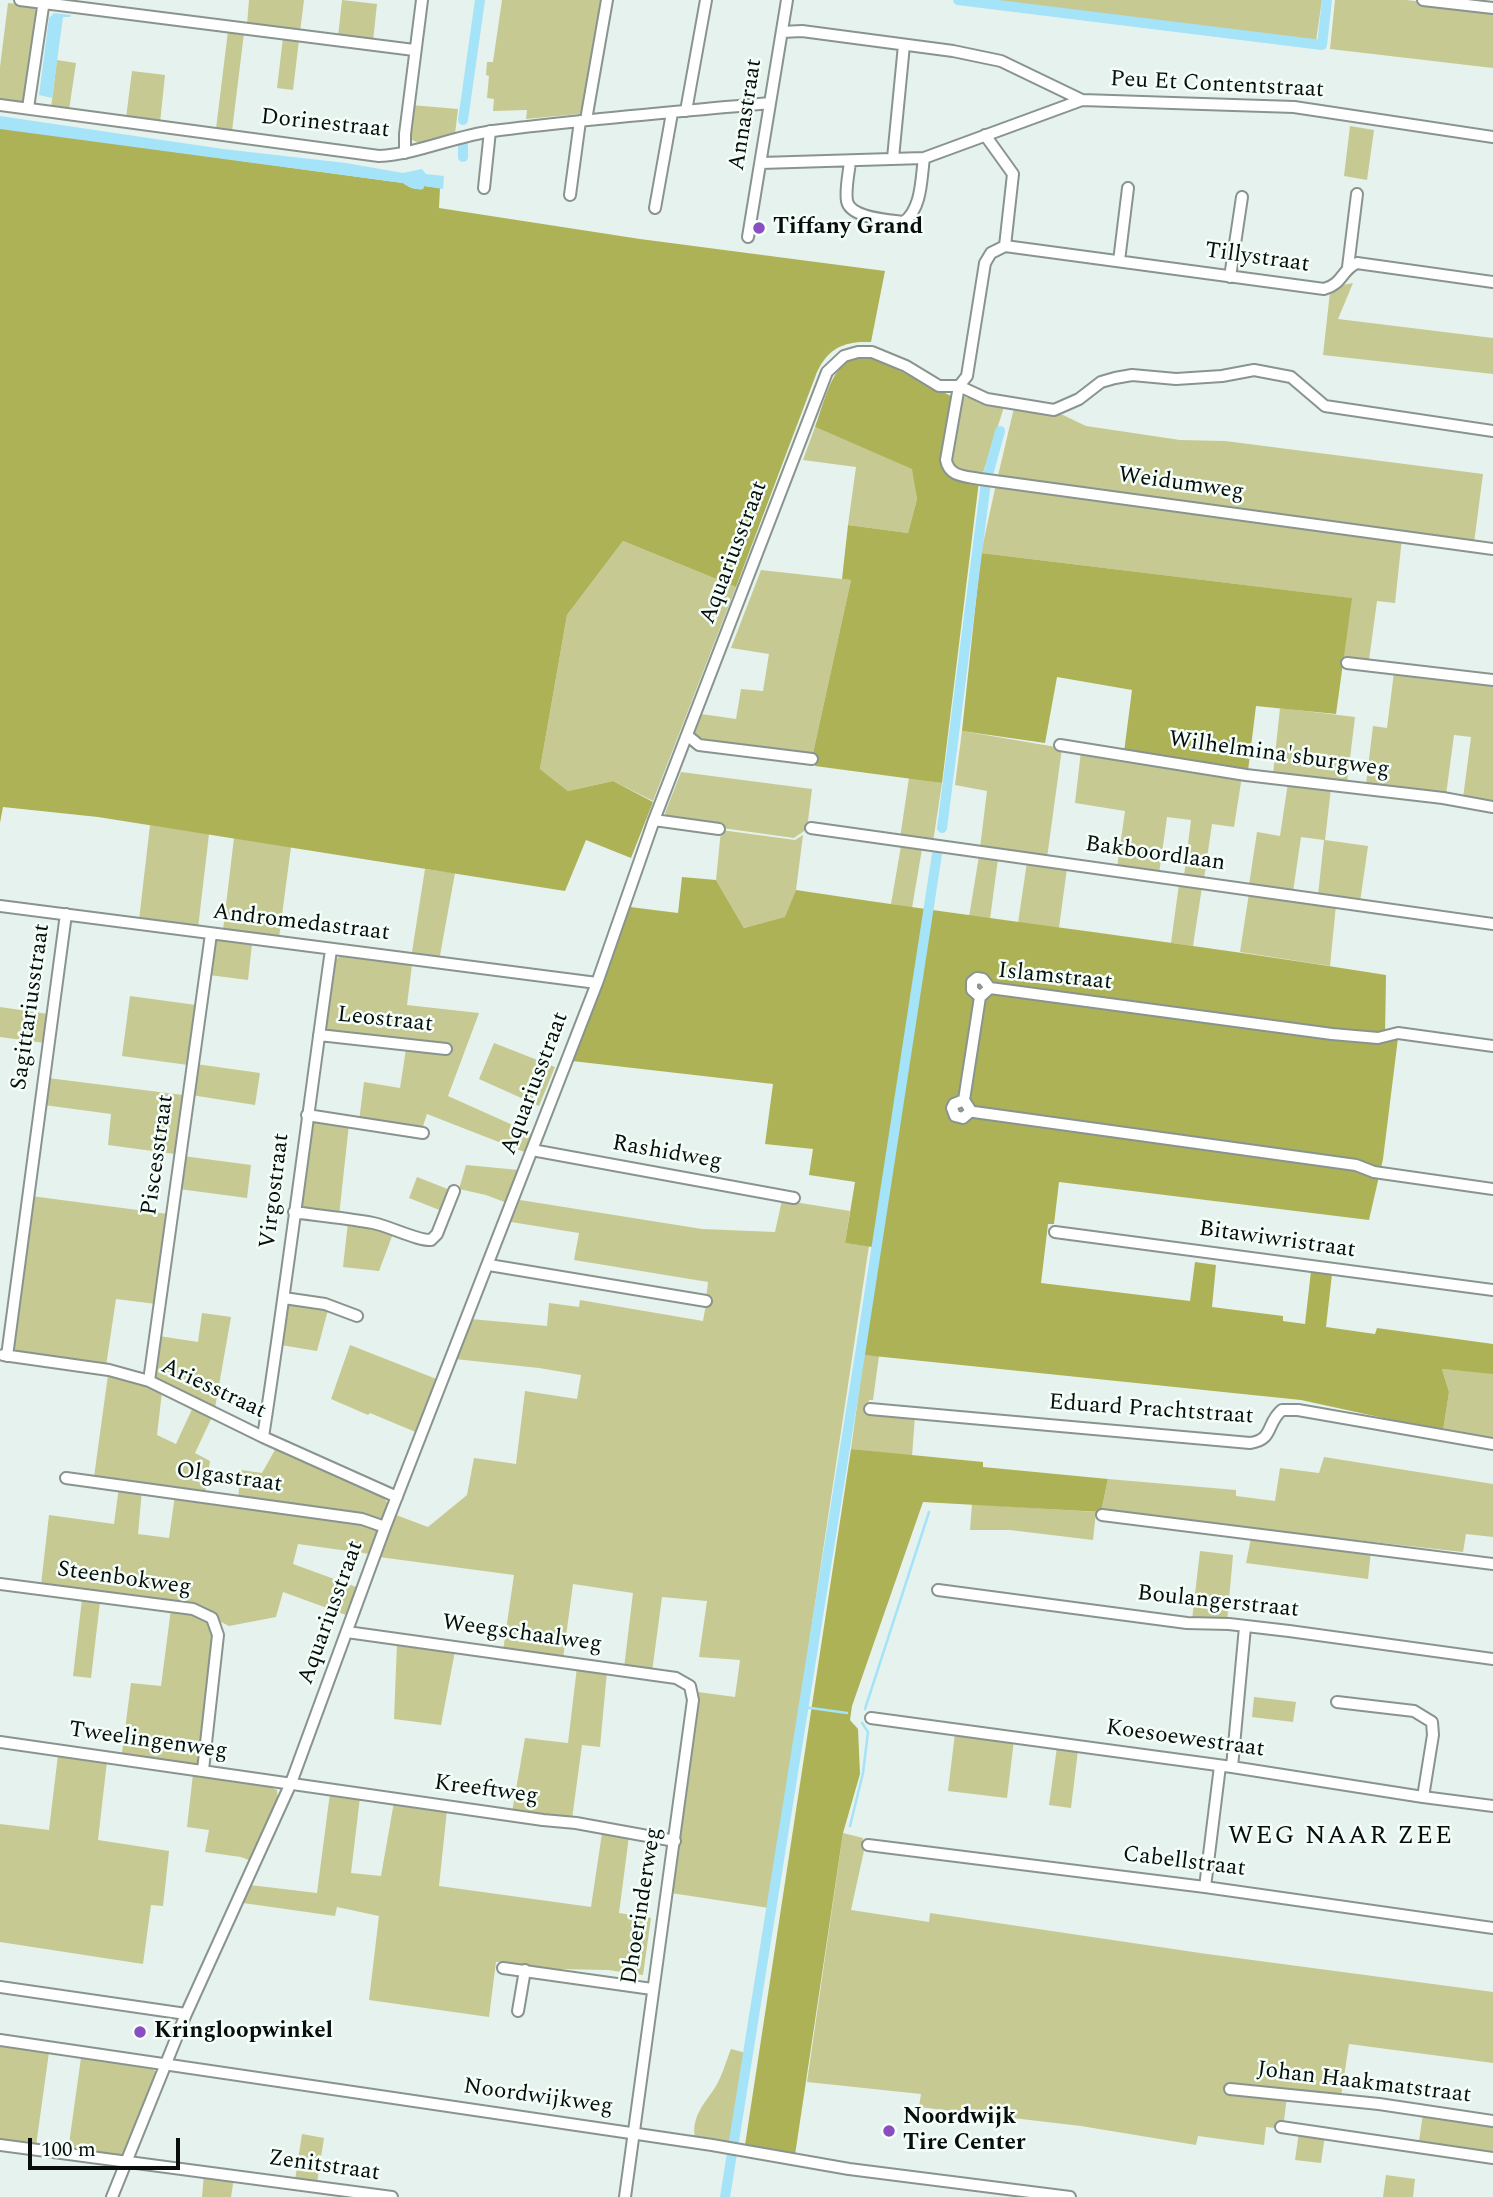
<!DOCTYPE html>
<style>
body{margin:0}
#map{position:relative;width:1493px;height:2197px;overflow:hidden;background:#e6f2ed;font-family:Spectral,serif}
canvas{display:block}
.scale{position:absolute;left:28px;top:2138px;width:152px;height:32px;box-sizing:border-box;border:4px solid #090d0c;border-top:0;padding-left:9px;font-size:21px;line-height:24px;white-space:nowrap;color:#090d0c;-webkit-text-stroke:5px #f5fffa;paint-order:stroke}
</style>
<div id="map">
<canvas width="1493" height="2197"></canvas>
<div class="scale">100 m</div>
</div>
<script>
const g = document.querySelector('canvas').getContext('2d');
g.lineJoin = 'round';
function fillPath(path, color) { g.fillStyle = color; g.fill(path, 'evenodd'); }
function stroke(path, color, width, dash) { g.strokeStyle = color; g.lineWidth = width; g.lineCap = dash ? 'butt' : 'round'; g.setLineDash(dash || []); g.stroke(path); }
function label(font, color, halo, rows, align = 'center') {
  g.font = font + ' Spectral,serif'; g.lineWidth = 5; g.setLineDash([]); g.textBaseline = 'middle'; g.strokeStyle = halo; g.fillStyle = color; for (const [text, x, y, turn = 0] of rows) {
    g.save(); g.translate(x, y); g.rotate((+turn || 0) * Math.PI / 180); g.textAlign = isNaN(turn) ? turn : align; if (halo) g.strokeText(text, 0, 0); g.fillText(text, 0, 0); g.restore();
  }
}
fillPath(new Path2D(`
 M249,0H304L300,32L247,25Z
 M342,0L377,4L373,41L338,37Z
 M502,0H601L582,112L579,114L526,119L527,110L493,111L494,99L487,98L489,76L486,75L487,62H493Z
 M975,0H1322L1316,41Z
 M1335,0H1406L1493,10V68L1330,49Z
 M8,3L34,6L38,14L25,101L19,103L0,100V67Z
 M228,31L244,33L232,131L216,129Z
 M283,38L299,40L293,90L277,88Z
 M57,60L76,63L69,110L51,108Z
 M132,71L165,75L160,123L126,118Z
 M411,105L458,109L455,134C441,139 421,149 408,137Z
 M1350,126L1374,130L1367,180L1344,176Z
 M1353,283L1338,319L1493,338V374L1323,355L1330,292L1342,285Z
 M961,396L1004,407L982,476L949,467Z
 M1014,408L1063,415L1086,426L1180,440L1225,441L1483,474L1474,543L997,480Z
 M815,427L913,469L917,499L908,533L848,525L856,467L803,460Z
 M996,484L1402,538L1395,603L1377,601L1369,660L1343,657L1351,598L981,553Z
 M623,541L736,587L653,801L613,781L568,791L540,769L567,615Z
 M761,570L851,580L813,753L701,741L693,735L701,714L736,719L741,689L763,691L769,654L731,648Z
 M1394,672L1493,684V804L1463,798L1471,737L1454,735L1446,795L1366,784L1373,726L1387,728Z
 M1280,708L1355,717L1347,783L1273,774Z
 M962,731L1062,748L1047,858L980,848L987,791L955,785Z
 M1081,751L1242,776L1234,827L1212,824L1204,879L1184,876L1191,820L1167,817L1159,874L1117,868L1125,811L1075,803Z
 M681,772L812,789L807,829L794,838L722,828L721,824L667,816L665,813Z
 M909,778L942,783L933,842L900,838Z
 M1288,783L1331,788L1325,840L1368,846L1360,902L1318,895L1324,840L1301,837L1293,892L1249,885L1257,832L1280,836Z
 M150,825L209,834L198,928L139,920Z
 M721,830L795,840L803,835L796,890L786,917L744,928L716,880Z
 M234,838L291,847L279,938L223,930Z
 M901,846L922,849L912,908L891,904Z
 M979,856L998,859L990,919L969,917Z
 M1027,862L1067,868L1059,928L1018,923Z
 M425,869L455,873L439,961L411,958Z
 M1179,884L1202,887L1193,946L1171,943Z
 M1249,893L1336,905L1330,966L1240,952Z
 M220,939L252,944L248,980L209,975L214,941Z
 M342,955L412,965L407,1005L479,1013L448,1096L535,1135L527,1153L427,1114L422,1129L359,1121L364,1082L400,1088L406,1049L446,1055L448,1047L325,1032L323,1027L331,968L335,960Z
 M130,996L196,1005L188,1065L122,1056Z
 M0,1007L48,1014L45,1043L0,1037Z
 M494,1043L555,1067L539,1106L479,1079Z
 M196,1064L260,1073L255,1105L191,1095Z
 M48,1078L183,1095L175,1154L108,1145L111,1114L44,1105Z
 M311,1120L349,1124L339,1216L302,1212L298,1204Z
 M183,1156L251,1165L247,1198L179,1189Z
 M466,1165L519,1170L507,1203L486,1195L459,1189Z
 M417,1177L450,1190L442,1211L409,1198Z
 M31,1196L168,1214L156,1304L116,1299L106,1366L13,1351Z
 M520,1200L702,1229L775,1232L782,1200L850,1211L845,1243L869,1246L769,1908L671,1893L698,1692L735,1697L740,1660L699,1657L707,1601L662,1597L652,1672L624,1668L633,1593L573,1584L563,1659L503,1651L514,1575L379,1557L396,1515L428,1527L467,1495L474,1458L516,1464L525,1391L577,1399L581,1375L539,1368L455,1359L471,1319L547,1326L549,1303L579,1307L580,1300L703,1321L706,1304H711V1300L706,1299L708,1282L574,1260L579,1233L511,1222Z
 M348,1222L394,1231L379,1271L343,1267Z
 M288,1302L328,1310L317,1351L281,1345L286,1305Z
 M202,1313L231,1317L215,1408L155,1379L154,1375L159,1336L198,1342Z
 M350,1345L439,1380L418,1433L370,1413L368,1415L331,1399Z
 M864,1355L879,1356L873,1400H869L867,1412L915,1416L912,1456L851,1449Z
 M1442,1369L1493,1373V1438L1443,1431L1449,1392Z
 M108,1375L147,1385L162,1392L157,1435L176,1444L193,1407L212,1417L195,1453L210,1461L205,1494L94,1477Z
 M276,1448L382,1495L388,1504L382,1522L238,1499L241,1470L262,1473Z
 M1324,1457L1493,1484V1537L1466,1534L1463,1552L1101,1512L1108,1479L1236,1490V1496L1275,1501L1280,1468L1319,1473Z
 M119,1487L142,1490L138,1534L169,1538L175,1495L361,1522L380,1529L370,1554L298,1544L293,1564L359,1588L349,1616L283,1592L276,1617L229,1626L215,1619L41,1585L49,1515L114,1524Z
 M972,1504L1096,1512L1093,1540L1010,1530H970Z
 M1251,1538L1371,1551L1368,1579L1246,1563Z
 M1200,1551L1233,1555L1227,1622L1192,1620Z
 M82,1599L100,1602L91,1678L73,1676Z
 M171,1609C194,1612 205,1612 214,1636L199,1762L194,1766L122,1753L131,1683L161,1686Z
 M397,1643L455,1651L441,1725L394,1719Z
 M577,1667L607,1671L600,1747L582,1745L572,1819L512,1812L525,1738L568,1743Z
 M1254,1697L1296,1702L1293,1722L1252,1717Z
 M955,1733L1014,1740L1007,1798L948,1791Z
 M1057,1747L1078,1750L1071,1808L1049,1805Z
 M58,1755L107,1761L98,1840L169,1851L163,1906L151,1905L143,1964L0,1942V1824L49,1830Z
 M193,1774L267,1785L277,1790L278,1802L251,1861L241,1857L205,1852L209,1830L187,1827Z
 M330,1793L360,1797L351,1873L381,1876L394,1802L447,1810L439,1886L591,1907L602,1833L629,1836L619,1913L651,1918L643,1975L608,1970L558,1969L496,1962L489,2017L369,2000L379,1916L337,1907L335,1916L243,1903L250,1885L317,1893Z
 M843,1833L863,1838L862,1845L865,1846L851,1910L929,1922L930,1913L1207,1954L1493,1992V2063L1349,2044L1340,2103L1287,2096L1283,2129L1266,2127L1264,2145L1198,2136L1196,2145L1081,2126L919,2107L921,2094L807,2082Z
 M0,2045L49,2052L36,2146L0,2141Z
 M731,2049L746,2053L731,2144L695,2137C691,2116 706,2102 716,2086C723,2074 726,2061 731,2049Z
 M81,2058L151,2067L156,2072L127,2150L122,2156L68,2151Z
 M1423,2114L1493,2124V2152L1419,2141Z
 M1300,2125L1326,2128L1321,2163L1295,2160Z
 M302,2134L324,2138L317,2183L295,2180Z
 M204,2174L234,2178L231,2197H202Z
 M1386,2175L1415,2179L1413,2197H1383Z`), '#c6c991');
fillPath(new Path2D(`
 M0,128L403,183C410,188 415,190 423,189L424,186L440,188L439,208L640,239L885,271L871,342C845,341 829,347 817,372L736,587L623,541L567,615L540,769L568,791L613,781L653,802L631,858L586,840L565,891L98,817L3,807L0,823Z
 M861,357L876,359L957,399L944,465L979,481L942,783L815,766L813,753L851,580L842,579L848,525L908,533L917,499L912,469L815,427C822,409 831,368 850,359C853,358 857,358 861,357Z
 M981,553L1352,598L1336,714L1256,706L1248,771L1124,752L1132,690L1057,677L1045,743L962,731Z
 M682,877L716,880L744,928L785,917L796,890C992,920 1190,943 1386,975L1385,1036L1398,1038L1383,1159L1369,1220L1059,1182L1054,1224H1048L1041,1283L1190,1301L1195,1262L1216,1265L1212,1307L1283,1316V1321L1305,1324L1311,1271L1332,1274L1326,1327L1375,1334L1377,1328L1493,1344V1374L1442,1369L1449,1392L1443,1431L1301,1400L864,1355L879,1248L845,1243L855,1182L809,1175L813,1149L765,1144L773,1084L572,1061L630,907L678,913Z
 M851,1449L983,1462V1467L1108,1479L1101,1512L923,1502L852,1706L850,1720L858,1729L860,1774L843,1833L795,2155L745,2145Z`), '#aeb256');
fillPath(new Path2D(`
 M54,13L71,15L70,17H63L52,98L39,95L49,18Z
 M0,116L223,149L346,163L403,173L422,169L426,174L444,176L443,189L424,186L423,189C415,190 410,188 403,183L0,129Z`), '#a5e3f9');
stroke(new Path2D(`
 M804,1707L847,1713
 M865,1709L929,1512
 M850,1826L863,1773L868,1732L862,1723`), '#a5e3f9', 2.5);
stroke(new Path2D(`
 M958,0L1322,45L1327,0
 M463,120L480,0
 M463,157V145
 M942,828L986,482L1000,431
 M725,2197L861,1348L937,854`), '#a5e3f9', 10);
const minor = new Path2D(`
 M20,0L414,50
 M1423,0L1493,8
 M782,32L802,31L953,51L1001,61L1082,100
 M0,105L379,156C418,154 454,136 493,131C585,119 677,112 769,103
 M28,108L44,0
 M686,111L706,0
 M586,120L607,0
 M405,153V134L422,0
 M893,158L904,45
 M850,161C849,173 845,189 847,201C850,218 889,220 904,222C922,208 921,179 924,158
 M761,163L924,158L1082,100L1294,107L1493,137
 M484,188L490,131
 M570,195L580,121
 M655,208L672,113
 M748,237L787,0
 M1005,246L1324,289C1343,284 1341,270 1357,263L1493,282
 M1119,261L1128,188
 M1348,267L1357,194
 M1230,277L1242,197
 M1493,431L1325,406L1291,377L1254,370L1222,376L1176,379L1132,375L1115,378L1101,382L1079,399L1054,410L987,399L959,386L946,460C949,477 965,476 980,479L1493,549
 M1347,663L1493,680
 M688,736L699,745L812,759
 M1060,745L1246,775L1443,798L1493,807
 M654,820L719,829
 M811,828L1493,924
 M0,906L597,983
 M980,997L972,990V982L977,978L983,979L990,988
 M319,1035L446,1049
 M1493,1046L1398,1033L1378,1038L1332,1034L990,988L980,997L964,1100L971,1111L974,1112L1356,1165L1374,1172L1493,1189
 M964,1100L954,1104L952,1108L955,1116L963,1118L971,1111
 M307,1115L423,1133
 M532,1150L794,1198
 M294,1212C320,1216 347,1218 373,1223C389,1226 418,1241 431,1240L437,1234L454,1191
 M1055,1232L1493,1290
 M489,1265L706,1301
 M284,1298L325,1304L357,1316
 M3,1355L109,1370L149,1381L263,1437L397,1497
 M7,1356L66,914
 M149,1381L211,934
 M870,1409L1250,1443C1274,1440 1266,1423 1282,1410H1298L1493,1444
 M263,1437C288,1275 308,1112 331,950
 M66,1478L362,1519L385,1527
 M1102,1515L1493,1564
 M0,1584L193,1609L212,1618L218,1635L203,1770
 M938,1590L1187,1623L1229,1624L1289,1631L1493,1659
 M347,1632L676,1678L690,1686L693,1700L625,2197
 M1337,1702L1414,1711L1432,1722L1433,1735L1423,1797
 M871,1718L1232,1767L1423,1797L1493,1806
 M0,1742L543,1820L576,1823L675,1841
 M1232,1767L1245,1627
 M868,1845L1205,1887L1493,1928
 M1205,1887L1220,1766
 M503,1968L652,1989
 M0,1987L186,2014
 M518,2011L525,1970
 M0,2040L712,2145L849,2169L1070,2197
 M1230,2089L1379,2104L1493,2121
 M1281,2127L1493,2158
 M0,2145L392,2197
 M112,2197L186,2014L291,1783L385,1527L597,983L654,820L827,372L844,356L858,352H872L906,366L939,386H959L967,376L985,263L991,253L1005,246L1013,174L985,135`);
stroke(minor, '#89948f', 14);
stroke(minor, '#fff', 10);
for (const [x, y, r, color] of [
 [759,228,7,"#8b4dc2"],
 [140,2032,7,"#8b4dc2"],
 [889,2131,7,"#8b4dc2"]
]) { const dot = new Path2D(); dot.arc(x, y, r, 0, 2 * Math.PI); g.fillStyle = color; g.fill(dot); stroke(dot, '#f5fffa', 2.5); }
label('23px', '#090d0c', '#f5fffa', [
 ["Peu Et Contentstraat",1217,86,3],
 ["Annastraat",747,115,-81],
 ["Dorinestraat",325,125,6],
 ["Tillystraat",1257,259,8],
 ["Weidumweg",1181,485,8],
 ["Aquariusstraat",735,553,-69],
 ["Wilhelmina'sburgweg",1279,756,8],
 ["Bakboordlaan",1155,855,8],
 ["Andromedastraat",301,924,7],
 ["Islamstraat",1055,978,6],
 ["Sagittariusstraat",32,1007,-82],
 ["Leostraat",385,1021,6],
 ["Aquariusstraat",536,1084,-69],
 ["Rashidweg",667,1154,10],
 ["Piscesstraat",159,1155,-82],
 ["Virgostraat",276,1191,-83],
 ["Bitawiwristraat",1277,1241,8],
 ["Ariesstraat",213,1390,25],
 ["Eduard Prachtstraat",1151,1411,4],
 ["Olgastraat",229,1479,8],
 ["Steenbokweg",124,1580,8],
 ["Boulangerstraat",1218,1603,6],
 ["Aquariusstraat",332,1613,-70],
 ["Weegschaalweg",522,1635,8],
 ["Koesoewestraat",1185,1740,8],
 ["Tweelingenweg",148,1742,8],
 ["Kreeftweg",486,1791,8],
 ["Cabellstraat",1184,1863,7],
 ["Dhoerinderweg",643,1906,-81],
 ["Johan Haakmatstraat",1364,2084,7],
 ["Noordwijkweg",538,2098,8],
 ["Zenitstraat",324,2167,8]
]);
label('bold 23px', '#090d0c', '#f5fffa', [
 ["Tiffany Grand",773,228],
 ["Kringloopwinkel",154,2032],
 ["Noordwijk",903,2118],
 ["Tire Center",903,2144]
], 'left');
g.letterSpacing = '2px';
label('26px', '#090d0c', '#f5fffa', [
 ["WEG NAAR ZEE",1341,1838]
]);
g.letterSpacing = '0px';
</script>
